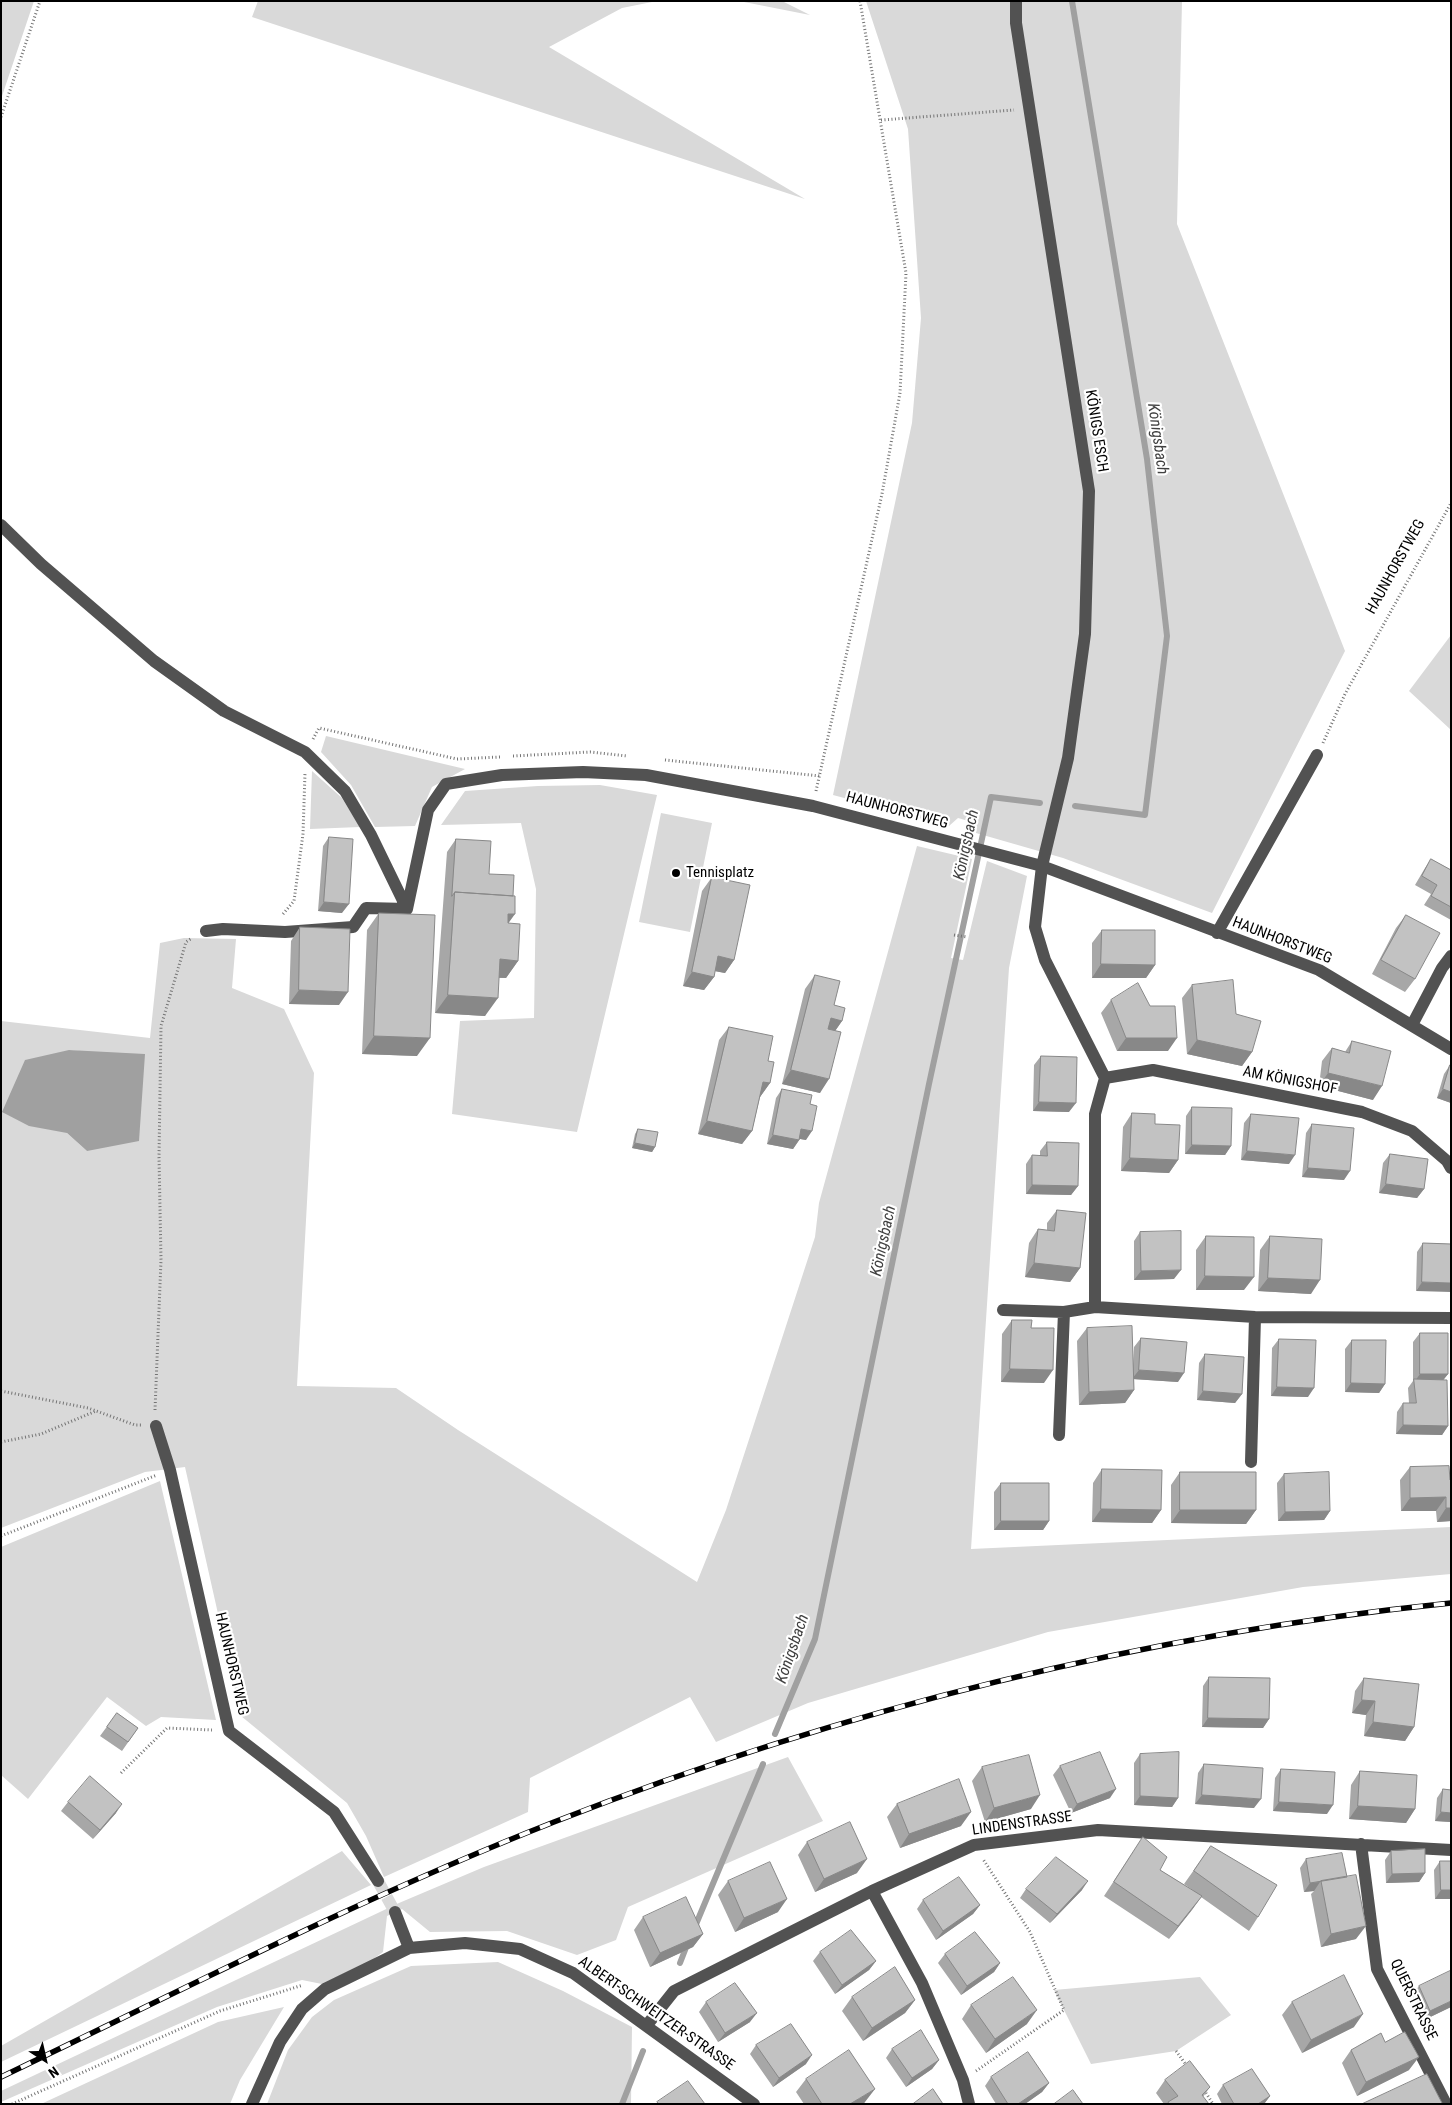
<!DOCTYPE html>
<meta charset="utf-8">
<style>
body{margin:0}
#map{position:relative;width:1452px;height:2105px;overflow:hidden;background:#fff;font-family:"Roboto Condensed",sans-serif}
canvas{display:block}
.frame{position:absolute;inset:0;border:2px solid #000;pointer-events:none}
.north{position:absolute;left:20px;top:2035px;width:50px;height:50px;-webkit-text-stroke:4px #fff;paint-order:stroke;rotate:145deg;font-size:14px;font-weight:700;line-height:20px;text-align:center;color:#000}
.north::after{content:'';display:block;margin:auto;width:18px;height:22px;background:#000;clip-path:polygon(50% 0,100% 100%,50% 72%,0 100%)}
</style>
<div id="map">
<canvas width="1452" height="2105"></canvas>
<div class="frame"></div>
<div class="north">N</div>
</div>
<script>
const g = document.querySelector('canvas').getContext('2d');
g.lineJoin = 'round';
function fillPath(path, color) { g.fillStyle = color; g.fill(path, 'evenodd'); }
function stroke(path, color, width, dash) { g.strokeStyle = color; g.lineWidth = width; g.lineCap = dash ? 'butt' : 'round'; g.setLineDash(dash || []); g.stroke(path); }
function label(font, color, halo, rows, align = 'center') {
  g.font = font + ' "Roboto Condensed",sans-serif'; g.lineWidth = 4.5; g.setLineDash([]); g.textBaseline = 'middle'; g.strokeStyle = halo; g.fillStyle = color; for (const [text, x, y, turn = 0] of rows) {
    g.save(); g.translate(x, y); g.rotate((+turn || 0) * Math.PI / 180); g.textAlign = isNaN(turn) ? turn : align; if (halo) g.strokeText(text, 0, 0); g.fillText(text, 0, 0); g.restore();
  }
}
fillPath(new Path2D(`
 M1,1H34L1,99Z
 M258,1H657L622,8L549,47L805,199L252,17Z
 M739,1H782L810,15Z
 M866,1H1182L1177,224L1345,651L1212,913L1063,858L976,833L972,822L958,818L949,826L833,795L912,423L921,318L908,129Z
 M1451,635V730L1409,691Z
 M326,736L465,769L432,787L415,826L375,827L351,785L321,752Z
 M312,771L342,798L360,827L310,829Z
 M600,785L657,795L577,1132L452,1114L460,1021L534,1018L536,889L521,823L441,825L465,791L538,786Z
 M661,813L712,823L690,932L639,922Z
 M917,846L972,859L951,958L963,960L987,861L1027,876L1009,968L971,1549L1451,1527V1574L1303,1587L1048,1632L808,1703L716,1742L690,1697L530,1778L528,1812L384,1877L366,1836L347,1803L241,1716L185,1467L145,1472L1,1528V1021L150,1038L160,943L184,938L236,939L232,988L284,1009L314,1073L297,1386L396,1388L458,1430L697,1582L726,1510L815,1237L819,1203ZM69,1050L90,1052L87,1151L67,1133Z
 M160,1481L216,1720L161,1717L146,1726L107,1697L28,1799L1,1775V1547Z
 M788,1757L823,1821L628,1907L616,1940L577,1955L507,1931L430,1932L402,1909L387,1916L383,1952L372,1960L322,1984L302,1980L217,2007L1,2102V2091L399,1903L484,1867Z
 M342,1851L371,1885L1,2062V2046Z
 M498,1962L563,1991L632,2027L631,2104H267L288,2050L312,2017L334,2000L411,1966Z
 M1200,1977L1231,2015L1176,2051L1091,2064L1054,1990Z
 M284,2007L240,2080L230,2104H41L218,2022Z`), '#d9d9d9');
fillPath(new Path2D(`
 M69,1050L145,1054L139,1141L87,1151L67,1133L29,1126L2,1112L25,1060Z`), '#a0a0a0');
stroke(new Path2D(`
 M1072,1L1147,459L1167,636L1145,815L1075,806
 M775,1734L815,1639L929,1084L991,797L1040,803
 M694,1929L763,1764
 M680,1963L687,1945
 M622,2104L643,2051`), '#a0a0a0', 6);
stroke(new Path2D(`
 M378,1881L395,1912`), '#d9d9d9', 12, [12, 6]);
stroke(new Path2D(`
 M1,117L40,1
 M881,120L1014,110
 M313,739L319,728L457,759L500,757
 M1323,743L1345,694L1451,503
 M513,756L590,752L627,756
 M665,760L820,776
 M816,791L882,494L900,393L906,273L860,1
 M283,914L294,901L303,834L305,773
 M954,935L967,937
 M1,1391L88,1408L135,1425H141
 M155,1410L161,1260L159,1157L161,1026L186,942L192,938
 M1,1442L41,1434L96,1411
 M1,1536L157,1475
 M121,1773L167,1728L212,1730
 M1176,2051L1187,2066
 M976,2071L1064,2010L1030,1932L983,1859
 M1204,2090L1213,2104
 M12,2104L220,2011L303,1985`), '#747474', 3, [1, 2.5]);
stroke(new Path2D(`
 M1016,1V23L1089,491L1085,634L1068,758L1042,866L1035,927L1045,960L1105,1078L1095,1114V1307L1255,1317L1451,1318
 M1,525L41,564L154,661L224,711L305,752L345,791L371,835L407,909
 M206,931L223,929L285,932L353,927L366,908L407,909L428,810L446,784L502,775L583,772L646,775L813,806L1042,866L1319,970L1451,1049
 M1217,933L1317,755
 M1412,1025L1442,968L1451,956
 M1105,1078L1153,1070L1362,1112L1412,1131L1447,1161L1451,1168
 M1003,1310L1064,1312
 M156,1426L170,1470L229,1731L334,1812L378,1881
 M1059,1435L1064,1312L1095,1307
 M1251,1462L1255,1317
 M1361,1844L1377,1969L1446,2104
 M872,1891L922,1983L963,2080L969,2104
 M395,1912L409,1948
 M647,2025L674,1991L872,1891L974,1845L1098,1830L1451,1850
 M252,2104L280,2042L302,2009L325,1989L409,1948L465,1943L520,1949L573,1973L754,2104`), '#525252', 12);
const rail = new Path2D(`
 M1,2077C184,1989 365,1896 554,1822C840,1710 1145,1634 1451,1603`);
stroke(rail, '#000', 5.5);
stroke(rail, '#fff', 4, [11]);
fillPath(new Path2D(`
 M329,837L342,913L318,911L323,846Z
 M456,839L489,874L508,923L518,961L506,978H499L485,1016L435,1013L447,852Z
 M1431,859L1451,870V920L1424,905L1431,894L1415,885L1425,868Z
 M712,877L734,960L725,973L715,971L714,977L704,990L683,986L702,891Z
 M379,913L417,1056L362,1054L367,930Z
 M1406,915L1415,979L1405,992L1372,974L1396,928Z
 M300,927L339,1005L289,1004L291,941Z
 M1102,930L1155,965L1146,978H1092V943Z
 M815,975L842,1021L835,1031L820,1093L782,1084L805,989Z
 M1192,985L1236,1014L1252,1052L1242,1066L1187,1054L1182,998Z
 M1111,1000L1168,1051H1117L1101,1013Z
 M729,1027L768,1061L770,1083L760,1097L752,1131L742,1144L698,1134L719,1040Z
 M1352,1041L1373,1100L1319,1086L1322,1061L1332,1048L1345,1052Z
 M1041,1056L1069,1112L1033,1111L1034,1065Z
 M1450,1065L1451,1103L1437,1098L1444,1074Z
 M782,1089L810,1104L806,1140L800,1139L793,1149L767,1144L776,1098Z
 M1192,1107L1231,1146L1225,1155L1185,1154L1186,1116Z
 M1132,1113L1155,1124L1178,1160L1169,1173L1121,1171L1123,1127Z
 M1251,1114L1289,1164L1241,1160L1244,1123Z
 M1312,1124L1344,1180L1302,1177L1306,1133Z
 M638,1129L655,1147L652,1152L632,1148L635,1134Z
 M1047,1142L1078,1186L1071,1195L1026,1194V1164L1032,1155L1040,1156V1151Z
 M1390,1154L1424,1189L1417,1198L1379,1193L1383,1163Z
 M1057,1210L1080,1268L1070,1282L1025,1277L1029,1243L1038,1229L1047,1230V1223Z
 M1140,1232L1174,1279L1134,1280V1241Z
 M1206,1236L1244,1290H1196V1250Z
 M1270,1236L1311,1294L1258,1291L1260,1250Z
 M1423,1243L1451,1244L1416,1291L1417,1252Z
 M1012,1320L1044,1383L1001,1382L1002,1334Z
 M1087,1328L1133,1365L1134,1347L1141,1338L1178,1382L1134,1379V1390L1125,1403L1079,1405L1077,1341Z
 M1420,1333L1448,1374L1443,1380L1448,1426L1442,1435L1396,1434L1397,1412L1403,1403H1409L1408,1388L1413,1381V1342Z
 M1279,1339L1308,1397L1271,1396L1272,1348Z
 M1352,1340L1385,1384L1379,1393L1345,1392V1349Z
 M1205,1354L1242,1394L1235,1403L1197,1400L1199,1363Z
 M1449,1466L1451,1521L1437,1522L1436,1511H1401L1400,1480L1410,1467Z
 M1102,1469L1161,1510L1152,1523L1092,1522L1093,1483Z
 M1180,1472L1256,1510L1246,1524L1171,1523V1485Z
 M1284,1474L1330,1511L1324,1520L1278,1521L1277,1483Z
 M1001,1483L1049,1521L1043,1530H994V1492Z
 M1209,1677L1269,1719L1263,1728L1202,1727L1203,1686Z
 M1364,1678L1414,1727L1405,1741L1364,1736L1366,1715L1352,1713L1355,1691Z
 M117,1713L138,1728L122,1751L100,1736Z
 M1140,1754L1178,1798L1172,1807L1134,1805V1763Z
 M1204,1764L1254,1808L1195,1804L1198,1773Z
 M1060,1766L1110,1798L1071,1813L1053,1775Z
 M982,1767L1031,1809L985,1822L972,1781Z
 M1281,1769L1327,1814L1273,1811L1275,1778Z
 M1360,1771L1415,1809L1406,1823L1349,1819L1351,1785Z
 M1443,1789L1451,1790V1822L1435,1821L1437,1798Z
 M68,1802L116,1813L93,1839L61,1811Z
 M897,1804L961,1826L900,1848L887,1817Z
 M1143,1837L1160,1870L1194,1891L1184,1884L1211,1846L1258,1917L1249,1931L1201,1897L1169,1939L1104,1896Z
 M807,1842L857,1873L815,1892L798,1855Z
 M1391,1851L1425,1873L1419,1882L1386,1883L1385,1860Z
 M1306,1859L1347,1877L1356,1939L1321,1947L1311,1894L1314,1891L1304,1892L1300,1868Z
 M1440,1861L1451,1899H1435L1434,1870Z
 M728,1881L778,1912L735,1932L718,1895Z
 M1026,1889L1082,1890L1050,1923L1020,1898Z
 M923,1900L980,1905L973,1914L936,1940L917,1909Z
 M643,1917L703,1934L693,1947L650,1967L634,1930Z
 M820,1952L876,1961L869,1970L835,1994L813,1961Z
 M945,1954L1000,1963L994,1972L961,1995L938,1963Z
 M1419,1986L1451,2007L1424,2020L1412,1995Z
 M852,1997L915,2000L905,2013L863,2041L842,2011Z
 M706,2002L750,2022L718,2042L699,2012Z
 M1292,2002L1354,2027L1302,2053L1282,2015Z
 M971,2005L1027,2024L986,2053L962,2019Z
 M1385,2042L1409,2070L1357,2096L1342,2063L1351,2050Z
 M756,2045L806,2064L773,2087L750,2054Z
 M892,2049L939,2060L932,2069L906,2087L886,2058Z
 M991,2077L1049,2083L1042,2092L1025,2104H996L985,2086Z
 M806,2079L865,2102L863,2104H804L796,2092Z
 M1165,2080L1210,2087L1203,2097L1209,2104H1164L1156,2093Z
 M1223,2085L1270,2096L1264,2104H1222L1217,2094Z`), '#a7a7a7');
fillPath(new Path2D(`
 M324,902L349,904L342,913L318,911Z
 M508,914H515L502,932Z
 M718,956L734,960L725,973L709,970Z
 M500,959L518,961L506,978L488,977Z
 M1101,964L1155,965L1146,978H1092Z
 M692,972L714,977L704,990L683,986Z
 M299,990L348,992L339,1005L289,1004Z
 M448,995L498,998L485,1016L435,1013Z
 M831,1018L842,1021L833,1034L821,1031Z
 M374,1036L430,1038L417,1056L362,1054Z
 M1126,1038H1177L1168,1051H1117Z
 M1197,1040L1252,1052L1242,1066L1187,1054Z
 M791,1070L829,1079L820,1093L782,1084Z
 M1328,1073L1382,1086L1373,1100L1319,1086Z
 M763,1082L770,1083L760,1097L754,1095Z
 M1443,1089L1451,1092V1103L1437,1098Z
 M1039,1102L1076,1103L1069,1112L1033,1111Z
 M707,1121L752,1131L742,1144L698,1134Z
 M801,1129L812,1131L806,1140L795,1138Z
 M773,1135L799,1140L793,1149L767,1144Z
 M635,1143L655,1147L652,1152L632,1148Z
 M1192,1145L1231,1146L1225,1155L1185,1154Z
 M1247,1151L1295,1155L1289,1164L1241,1160Z
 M1130,1158L1178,1160L1169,1173L1121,1171Z
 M1308,1168L1350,1171L1344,1180L1302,1177Z
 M1386,1184L1424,1189L1417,1198L1379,1193Z
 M1032,1185L1078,1186L1071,1195L1026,1194Z
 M1034,1263L1080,1268L1070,1282L1025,1277Z
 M1181,1270L1174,1279L1134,1280L1141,1271Z
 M1205,1276L1254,1277L1244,1290H1196Z
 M1268,1278L1320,1280L1311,1294L1258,1291Z
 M1422,1282L1451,1283V1292L1416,1291Z
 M1010,1369L1053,1370L1044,1383L1001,1382Z
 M1139,1370L1184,1373L1178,1382L1132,1379Z
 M1420,1374H1448L1441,1383L1415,1381Z
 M1351,1383L1385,1384L1379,1393L1345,1392Z
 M1277,1387L1314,1388L1308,1397L1271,1396Z
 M1134,1390L1125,1403L1079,1405L1089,1392Z
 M1203,1391L1242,1394L1235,1403L1197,1400Z
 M1403,1425L1448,1426L1442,1435L1396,1434Z
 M1446,1497L1436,1511H1401L1410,1498Z
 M1446,1508H1451V1521L1437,1522Z
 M1101,1509L1161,1510L1152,1523L1092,1522Z
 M1180,1510H1256L1246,1524L1171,1523Z
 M1330,1511L1324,1520L1278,1521L1285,1512Z
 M1001,1521H1049L1043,1530H994Z
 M1362,1700L1375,1701L1366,1715L1352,1713Z
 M1208,1718L1269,1719L1263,1728L1202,1727Z
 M1373,1722L1414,1727L1405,1741L1364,1736Z
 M1116,1789L1110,1798L1071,1813L1077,1804Z
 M1040,1795L1031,1809L985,1822L994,1808Z
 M1202,1795L1261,1799L1254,1808L1195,1804Z
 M1140,1796L1178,1798L1172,1807L1134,1805Z
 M1279,1802L1333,1805L1327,1814L1273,1811Z
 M122,1804L116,1813L93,1839L100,1830Z
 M1358,1806L1415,1809L1406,1823L1349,1819Z
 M971,1812L961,1826L900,1848L909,1834Z
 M1441,1812L1451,1813V1822L1435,1821Z
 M867,1859L857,1873L815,1892L824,1879Z
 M1425,1873L1419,1882L1386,1883L1392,1874Z
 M1088,1881L1082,1890L1050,1923L1057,1914Z
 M1320,1882L1314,1891L1304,1892L1310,1883Z
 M1441,1890H1451V1899H1435Z
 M1202,1896L1192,1910L1169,1939L1178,1926Z
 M787,1899L778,1912L735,1932L744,1918Z
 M980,1905L973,1914L936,1940L943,1931Z
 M1366,1926L1356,1939L1321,1947L1331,1934Z
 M703,1934L693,1947L650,1967L660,1953Z
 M876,1961L869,1970L835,1994L842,1985Z
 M1000,1963L994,1972L961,1995L967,1986Z
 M915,2000L905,2013L863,2041L872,2028Z
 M1451,2001V2007L1424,2020L1430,2011Z
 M1037,2010L1027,2024L986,2053L995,2039Z
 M757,2013L750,2022L718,2042L725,2033Z
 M1363,2014L1354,2027L1302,2053L1311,2040Z
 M812,2055L806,2064L773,2087L779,2078Z
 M1419,2057L1409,2070L1357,2096L1366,2082Z
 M939,2060L932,2069L906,2087L912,2078Z
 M1049,2083L1042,2092L1025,2104H1018Z
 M875,2089L865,2102L863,2104H850Z
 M1270,2096L1264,2104H1258Z`), '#888');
const building = new Path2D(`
 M329,837L353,839L349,904L324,902Z
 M456,839L491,841L489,874L514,875L513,896L455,892L452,896Z
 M1431,859L1451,870V907L1431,896L1437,885L1422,876Z
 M712,877L750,885L734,960L718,956L714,977L692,972Z
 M455,892L515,896V914H508V923L520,924L518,961L500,959L498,998L448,995Z
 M379,913L435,915L430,1038L374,1036Z
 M1406,915L1440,933L1415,979L1381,960Z
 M300,927L350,929L348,992L299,990Z
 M1102,930H1155V965L1101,964Z
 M815,975L840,981L834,1005L845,1008L842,1021L831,1018L828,1029L841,1032L829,1079L791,1070Z
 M1233,980L1236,1014L1261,1021L1252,1052L1197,1040L1192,985Z
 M1138,983L1150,1006H1175L1177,1038H1126L1111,1000Z
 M729,1027L773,1036L768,1061L774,1062L770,1083L763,1082L752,1131L707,1121Z
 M1352,1041L1391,1051L1382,1086L1328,1073L1332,1048L1349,1053Z
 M1041,1056L1077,1057L1076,1103L1039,1102Z
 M1450,1065H1451V1092L1443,1089Z
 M782,1089L812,1095L810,1104L817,1106L812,1131L801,1129L799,1140L773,1135Z
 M1192,1107L1232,1108L1231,1146L1192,1145Z
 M1132,1113L1155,1114V1124L1180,1125L1178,1160L1130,1158Z
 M1251,1114L1299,1118L1295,1155L1247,1151Z
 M1312,1124L1354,1128L1350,1171L1308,1168Z
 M638,1129L658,1132L655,1147L635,1143Z
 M1047,1142L1079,1143L1078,1186L1032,1185V1155L1047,1156Z
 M1390,1154L1428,1159L1424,1189L1386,1184Z
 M1057,1210L1086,1213L1080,1268L1034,1263L1038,1229L1054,1231Z
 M1181,1231V1270L1141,1271L1140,1232Z
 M1206,1236L1254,1237V1277L1205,1276Z
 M1270,1236L1322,1239L1320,1280L1268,1278Z
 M1423,1243L1451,1244V1283L1422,1282Z
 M1012,1320H1032L1031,1328H1054L1053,1370L1010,1369Z
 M1132,1326L1134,1390L1089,1392L1087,1328Z
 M1420,1333H1448V1374H1420Z
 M1141,1338L1187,1342L1184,1373L1139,1370Z
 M1279,1339L1316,1340L1314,1388L1277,1387Z
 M1352,1340H1386L1385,1384L1351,1383Z
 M1205,1354L1244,1357L1242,1394L1203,1391Z
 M1414,1379L1447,1380L1448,1426L1403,1425V1403H1416Z
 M1449,1466L1450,1480H1451V1508H1446V1497L1410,1498V1467Z
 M1102,1469L1162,1470L1161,1510L1101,1509Z
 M1180,1472H1256V1510H1180Z
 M1329,1472L1330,1511L1285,1512L1284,1474Z
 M1001,1483H1049V1521H1001Z
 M1209,1677L1270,1678L1269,1719L1208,1718Z
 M1364,1678L1419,1684L1414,1727L1373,1722L1375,1701L1362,1700Z
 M117,1713L138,1728L128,1742L107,1727Z
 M1100,1752L1116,1789L1077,1804L1060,1766Z
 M1179,1752L1178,1798L1140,1796V1754Z
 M1029,1755L1040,1795L994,1808L982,1767Z
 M1204,1764L1263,1768L1261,1799L1202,1795Z
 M1281,1769L1335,1772L1333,1805L1279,1802Z
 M1360,1771L1417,1775L1415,1809L1358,1806Z
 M90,1776L122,1804L100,1830L68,1802Z
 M959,1779L971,1812L909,1834L897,1804Z
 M1443,1789L1451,1790V1813L1441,1812Z
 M850,1822L867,1859L824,1879L807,1842Z
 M1143,1837L1167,1857L1160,1870L1202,1896L1178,1926L1114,1882Z
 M1211,1846L1277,1885L1258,1917L1194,1871Z
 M1425,1849V1873L1392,1874L1391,1851Z
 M1342,1853L1347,1877L1310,1883L1306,1859Z
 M1056,1857L1088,1881L1057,1914L1026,1889Z
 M1440,1861H1451V1890H1441Z
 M770,1862L787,1899L744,1918L728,1881Z
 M1356,1875L1366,1926L1331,1934L1321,1881Z
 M959,1877L980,1905L943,1931L923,1900Z
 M686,1897L703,1934L660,1953L643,1917Z
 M851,1930L876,1961L842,1985L820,1952Z
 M975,1932L1000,1963L967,1986L945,1954Z
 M895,1967L915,2000L872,2028L852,1997Z
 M1450,1971L1451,1973V2001L1430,2011L1419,1986Z
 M1344,1975L1363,2014L1311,2040L1292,2002Z
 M1013,1977L1037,2010L995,2039L971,2005Z
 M735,1983L757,2013L725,2033L706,2002Z
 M791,2024L812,2055L779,2078L756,2045Z
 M921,2030L939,2060L912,2078L892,2049Z
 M1405,2032L1419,2057L1366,2082L1351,2050L1381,2033L1385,2042Z
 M849,2050L875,2089L850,2104H822L806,2079Z
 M1028,2052L1049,2083L1018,2104H1008L991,2077Z
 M1190,2061L1210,2087L1202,2095L1209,2104H1169L1168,2102L1178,2096L1165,2080Z
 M1252,2069L1270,2096L1258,2104H1234L1223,2085Z
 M1427,2074L1442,2103L1440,2104H1362Z
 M688,2081L705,2104H659L657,2102Z
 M933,2089L943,2104H913Z
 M1073,2090L1083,2104H1054Z`);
fillPath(building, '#c2c2c2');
stroke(building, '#888', 1);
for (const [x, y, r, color] of [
 [676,873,5,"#000"]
]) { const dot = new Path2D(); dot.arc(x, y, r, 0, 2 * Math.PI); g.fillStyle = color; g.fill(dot); stroke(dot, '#fff', 2); }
label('15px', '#000', '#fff', [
 ["KÖNIGS ESCH",1096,431,81],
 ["HAUNHORSTWEG",1396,567,-61],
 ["HAUNHORSTWEG",897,811,15],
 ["HAUNHORSTWEG",1282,941,21],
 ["AM KÖNIGSHOF",1290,1081,11],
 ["HAUNHORSTWEG",231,1664,77],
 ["LINDENSTRASSE",1022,1824,-8],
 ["QUERSTRASSE",1413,2000,64],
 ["ALBERT-SCHWEITZER-STRASSE",656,2014,35]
]);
label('15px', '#000', '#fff', [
 ["Tennisplatz",686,873]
], 'left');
label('italic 16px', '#414141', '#fff', [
 ["Königsbach",1157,439,82],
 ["Königsbach",967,845,-78],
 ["Königsbach",884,1241,-78],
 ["Königsbach",793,1649,-71]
]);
</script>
